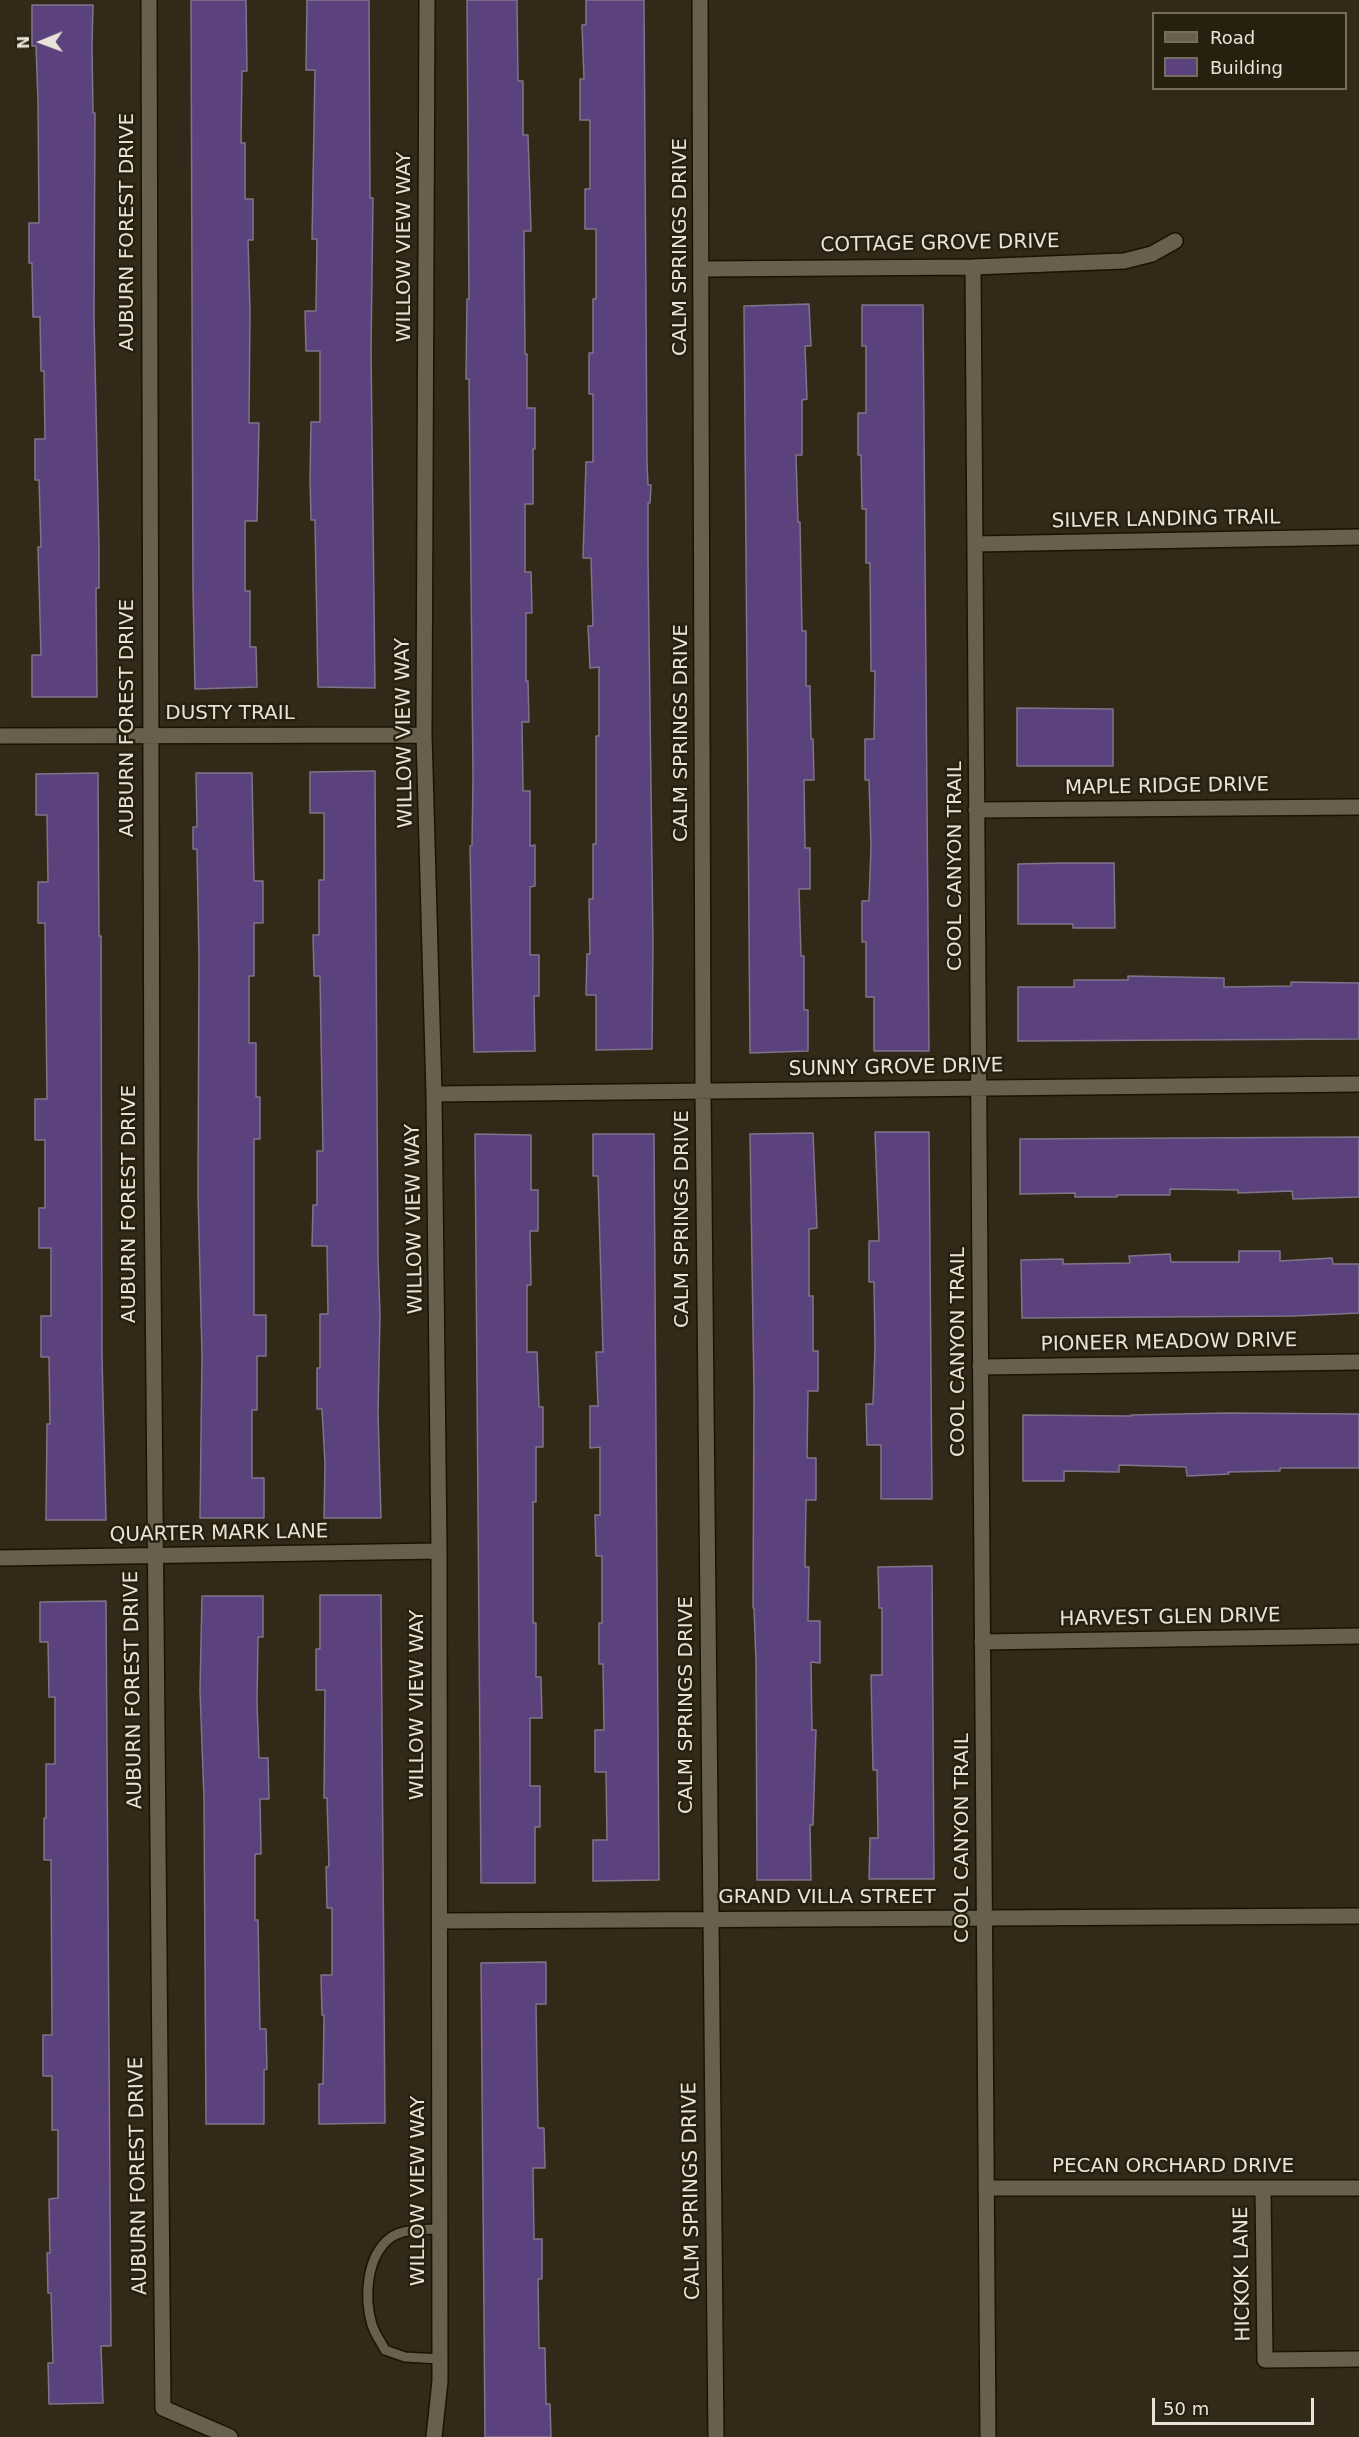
<!DOCTYPE html>
<style>
body{margin:0}
#map{position:relative;width:1359px;height:2437px;overflow:hidden;background:#322918;font-family:"DejaVu Sans",sans-serif}
canvas{display:block}
.legend{position:absolute;left:1152px;top:12px;width:195px;height:78px;box-sizing:border-box;background:#28200f;border:2px solid #756e5f;margin:0;padding:8px 10px;list-style:none;font-size:18px;color:#e8e3d8}
.legend li{display:flex;align-items:center;gap:12px;height:30px}
.legend b{width:30px;border:2px solid #756e5f}
.north{position:absolute;left:12px;top:12px;width:60px;height:60px;-webkit-text-stroke:4px #28200f;paint-order:stroke;rotate:269deg;font-size:16px;font-weight:700;line-height:24px;text-align:center;color:#e8e3d8}
.north::after{content:'';display:block;margin:auto;width:21px;height:27px;background:#e8e3d8;clip-path:polygon(50% 0,100% 100%,50% 72%,0 100%)}
.scale{position:absolute;left:1152px;top:2398px;width:162px;height:27px;box-sizing:border-box;border:3px solid #e8e3d8;border-top:0;padding-left:8px;font-size:18px;line-height:21px;white-space:nowrap;color:#e8e3d8;-webkit-text-stroke:4px #28200f;paint-order:stroke}
</style>
<div id="map">
<canvas width="1359" height="2437"></canvas>
<ul class="legend">
<li><b style="height:8px;background:#685f4c"></b>Road</li>
<li><b style="height:16px;background:#5c427d"></b>Building</li>
</ul>
<div class="north">N</div>
<div class="scale">50 m</div>
</div>
<script>
const g = document.querySelector('canvas').getContext('2d');
g.lineJoin = 'round';
function fillPath(path, color) { g.fillStyle = color; g.fill(path, 'evenodd'); }
function stroke(path, color, width, dash) { g.strokeStyle = color; g.lineWidth = width; g.lineCap = dash ? 'butt' : 'round'; g.setLineDash(dash || []); g.stroke(path); }
function label(font, color, halo, rows, align = 'center') {
  g.font = font + ' "DejaVu Sans",sans-serif'; g.lineWidth = 5; g.setLineDash([]); g.textBaseline = 'middle'; g.strokeStyle = halo; g.fillStyle = color; for (const [text, x, y, turn = 0] of rows) {
    g.save(); g.translate(x, y); g.rotate((+turn || 0) * Math.PI / 180); g.textAlign = isNaN(turn) ? turn : align; if (halo) g.strokeText(text, 0, 0); g.fillText(text, 0, 0); g.restore();
  }
}
const building = new Path2D(`
 M191,0H246L247,71H242L241,143H245V199H253V240H248L250,311L249,423H259L257,521H245V591H250V647H256L257,687L195,689L193,591Z
 M307,0H369L370,198H373L371,350L375,688L318,687L315,520H311L310,479L311,422H320V351H306L305,311H316L317,239H312L315,70H306Z
 M467,0H517L518,81H523V135H528L531,231H524L525,354H527V408H535V449H533V504H525V572H531L532,613H526V681H528L529,722H522L523,791H530V846L535,845V886L530,887V955H539V996H534L535,1051L474,1052L470,846H472L473,777L469,379H466L467,299H469Z
 M586,0H644L647,462L648,485H651L650,503H648V558L653,941L652,1049L596,1050V995H586L587,954H590L589,899H593V844H596V736H599V667L590,668L588,626H593L591,558H583L586,462H593V394H589V353H593V299H596V229H585V189H590V120H580V79H584L582,25H586Z
 M32,5H93L92,46L93,113H95L94,317L99,547V588H96L97,697H32V655H41L38,547H41L39,480H35V439H45L44,371H41L40,317H33L32,263H29V223H39L38,101L36,46H32Z
 M809,304L811,346H805L807,399L802,400V455H796L798,522H800L802,631H806V686H810L811,739H813L814,780H804L805,848H810V889H799L801,956H804V1010H808V1051L750,1053L744,306Z
 M862,305H923L929,1051H874V997H866V942H862V901H869L871,847L869,780H865V739H874L875,671H871L870,563H866V509H862L861,455H858V413H866V346H862Z
 M1017,708L1113,709V766H1017Z
 M375,771L378,1259L380,1314L378,1414L381,1518H324L325,1464L322,1409H317V1368H320V1314H328L327,1246H312L313,1205H317V1151H323L320,976H314L313,935H319V880H324V813H310V772Z
 M98,773L99,936H101L102,1357L106,1520H46L47,1424H50L49,1357H41V1316H51V1248H39V1208H45V1140H35V1099H47L45,923H38V882H48L47,815H36V774Z
 M196,773H252L254,881H263V923H254V976H249V1043H256V1097H260V1139H254V1315H266V1356H257V1410H252V1478H264V1518H200L202,1356L198,1193L199,957L197,849H193V827H197Z
 M1060,863H1114L1115,928H1073V924H1018V864Z
 M1128,976L1224,978V987L1291,986V982L1359,983V1039L1018,1041V987H1074V980H1128Z
 M875,1132H929L932,1499H881V1445H867L866,1404H873L875,1349L874,1282H869V1241H879Z
 M813,1133L817,1228L809,1229V1296H813V1351H818V1391H808L807,1458H816V1500H806L805,1567H809L808,1621H820V1663L811,1662L812,1730H816L813,1825H810L811,1880H757L756,1662L754,1608H753L754,1392L750,1134Z
 M475,1134L531,1135V1190H538V1231H530L531,1285H527V1352H537L539,1407H543V1447H536V1502H533V1623H536V1677H541L542,1718H530V1786H540V1827H535V1883H481Z
 M593,1134H654L659,1880L593,1881V1840H607L606,1772H595V1730H604L603,1664H599V1623H602V1556H596L595,1515H600V1447L590,1448V1406H598L596,1352H603L598,1176H593Z
 M1359,1137V1197L1293,1199L1292,1191L1238,1193V1190L1170,1189V1195H1117V1197H1075V1193L1020,1194V1139Z
 M1239,1251H1280V1261L1332,1258L1333,1264H1359V1313L1294,1316L1022,1318L1021,1260L1063,1259V1264L1130,1263L1129,1256L1170,1254L1171,1262H1239Z
 M1226,1413L1359,1414V1468H1280V1471L1228,1472L1229,1474L1187,1476L1186,1467L1119,1465V1472L1064,1471V1481H1023V1415L1131,1416V1415Z
 M932,1566L934,1879H869L870,1838H878L877,1770H873L871,1675H882V1608H879L878,1567Z
 M320,1595H381L385,2123L319,2124V2084H323L324,2015H322L321,1975H332V1908H327L326,1867L329,1866L327,1798H324L325,1690H316V1649H320Z
 M202,1596H263V1637H258L257,1703L259,1758H268L269,1799H260L261,1854H255V1920H258L260,2029H266L267,2069L264,2070V2124H206L204,1799L200,1690Z
 M106,1601L111,2346H101L103,2403L49,2404L48,2363H53L51,2293H48L47,2253H50L49,2199L58,2198V2130H52V2076H43V2035H52L51,1860H44V1818H46V1764H55V1697H49L48,1642H40V1602Z
 M546,1962V2004H536L538,2128H544L545,2168H533L534,2239H542V2279H538L539,2348H545L546,2404H550L551,2437H485L481,1963Z`);
fillPath(building, '#5c427d');
stroke(building, '#7d7589', 1.5);
const service = new Path2D(`
 M440,2359L405,2357L385,2350C381,2342 375,2334 372,2325C364,2298 366,2257 390,2238C403,2228 425,2230 440,2229`);
const minor = new Path2D(`
 M149,0C148,803 154,1605 163,2408L230,2437
 M427,0L424,735L434,1094L439,1551L440,2381L434,2437
 M700,0L703,1091L716,2437
 M973,267L988,2437
 M702,269L973,267L1124,261L1152,254L1175,241
 M975,544L1359,537
 M0,736L424,735
 M976,810L1359,807
 M434,1094L1359,1084
 M980,1367L1359,1362
 M0,1558L439,1551
 M982,1642L1359,1636
 M440,1921L1359,1916
 M986,2188H1359
 M1263,2188L1265,2360L1359,2359`);
stroke(service, '#1a1203', 12);
stroke(minor, '#1a1203', 18);
stroke(service, '#685f4c', 9);
stroke(minor, '#685f4c', 15);
label('20px', '#e8e3d8', '#28200f', [
 ["AUBURN FOREST DRIVE",128,232,-90],
 ["COTTAGE GROVE DRIVE",940,244,-1],
 ["WILLOW VIEW WAY",405,247,-90],
 ["CALM SPRINGS DRIVE",681,247,-90],
 ["SILVER LANDING TRAIL",1166,520,-1],
 ["DUSTY TRAIL",230,714],
 ["AUBURN FOREST DRIVE",128,718,-90],
 ["WILLOW VIEW WAY",405,733,-91],
 ["CALM SPRINGS DRIVE",682,733,-90],
 ["MAPLE RIDGE DRIVE",1167,787,-1],
 ["COOL CANYON TRAIL",956,866,-90],
 ["SUNNY GROVE DRIVE",896,1068,-1],
 ["AUBURN FOREST DRIVE",130,1204,-90],
 ["WILLOW VIEW WAY",415,1219,-91],
 ["CALM SPRINGS DRIVE",683,1219,-90],
 ["PIONEER MEADOW DRIVE",1169,1343,-1],
 ["COOL CANYON TRAIL",959,1352,-90],
 ["QUARTER MARK LANE",219,1534,-1],
 ["HARVEST GLEN DRIVE",1170,1618,-1],
 ["AUBURN FOREST DRIVE",134,1690,-91],
 ["WILLOW VIEW WAY",418,1705,-90],
 ["CALM SPRINGS DRIVE",687,1705,-90],
 ["COOL CANYON TRAIL",963,1838,-90],
 ["GRAND VILLA STREET",827,1898],
 ["PECAN ORCHARD DRIVE",1173,2167],
 ["AUBURN FOREST DRIVE",139,2176,-91],
 ["WILLOW VIEW WAY",419,2191,-90],
 ["CALM SPRINGS DRIVE",692,2191,-91],
 ["HICKOK LANE",1243,2274,-91]
]);
</script>
